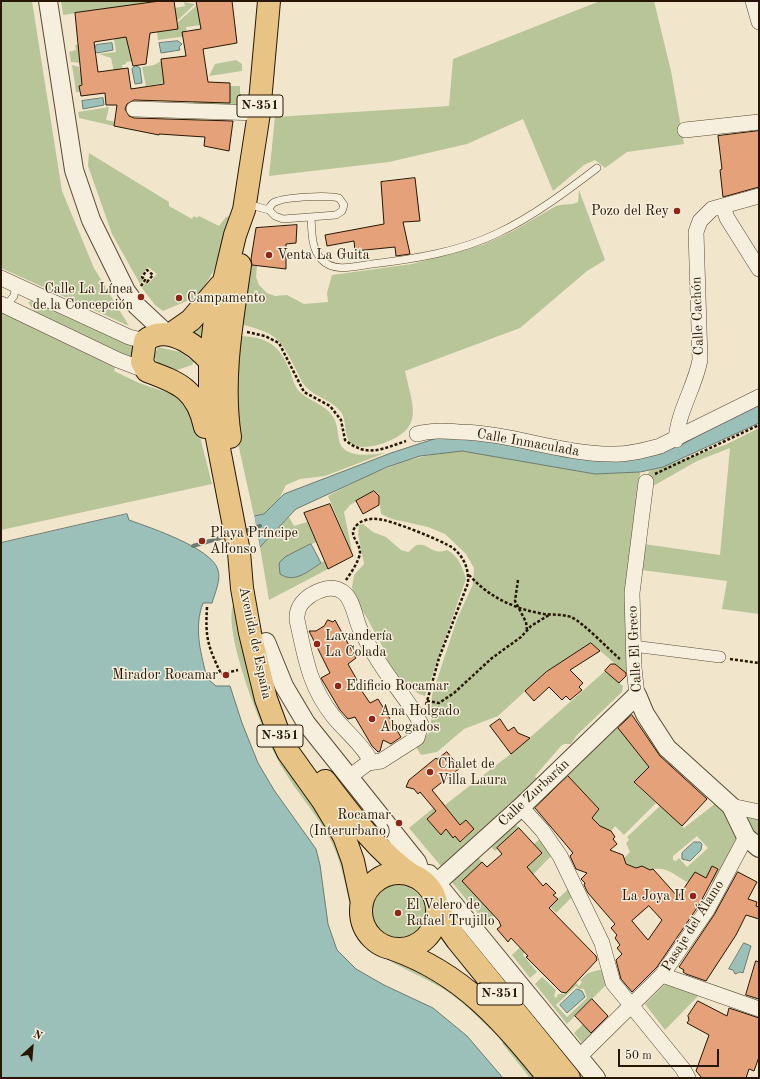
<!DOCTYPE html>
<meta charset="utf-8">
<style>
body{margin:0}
#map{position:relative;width:760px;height:1079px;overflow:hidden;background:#f1e6cc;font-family:"Old Standard TT",serif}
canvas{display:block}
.frame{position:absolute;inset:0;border:2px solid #271601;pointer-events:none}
.north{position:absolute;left:12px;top:1027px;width:40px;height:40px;-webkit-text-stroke:3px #f6efde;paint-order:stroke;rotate:26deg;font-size:11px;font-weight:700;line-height:16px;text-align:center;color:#271601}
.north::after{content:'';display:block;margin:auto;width:14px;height:18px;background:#271601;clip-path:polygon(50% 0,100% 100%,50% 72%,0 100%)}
.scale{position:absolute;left:618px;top:1049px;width:101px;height:18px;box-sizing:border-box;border:2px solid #271601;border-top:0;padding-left:5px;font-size:12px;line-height:14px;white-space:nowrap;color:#271601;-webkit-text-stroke:3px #f6efde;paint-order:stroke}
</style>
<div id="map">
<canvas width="760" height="1079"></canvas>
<div class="frame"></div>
<div class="north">N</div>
<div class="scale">50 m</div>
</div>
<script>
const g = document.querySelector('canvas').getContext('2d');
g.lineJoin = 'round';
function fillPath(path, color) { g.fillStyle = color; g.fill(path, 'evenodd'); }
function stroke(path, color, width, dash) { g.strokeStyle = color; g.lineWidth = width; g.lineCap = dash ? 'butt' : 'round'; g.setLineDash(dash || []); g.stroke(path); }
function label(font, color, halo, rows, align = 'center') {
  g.font = font + ' "Old Standard TT",serif'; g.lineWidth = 3; g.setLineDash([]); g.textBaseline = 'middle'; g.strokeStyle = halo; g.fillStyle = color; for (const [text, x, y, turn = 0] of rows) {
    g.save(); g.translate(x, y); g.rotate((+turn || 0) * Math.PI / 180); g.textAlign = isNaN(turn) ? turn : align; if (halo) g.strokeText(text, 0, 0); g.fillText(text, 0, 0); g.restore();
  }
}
fillPath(new Path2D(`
 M1,1H32L62,191L94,268L129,326L1,268Z
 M61,1H156V2L63,15Z
 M600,1H654L671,71L684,144L627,152L605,168L595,160L584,165L553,191L523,119L467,144L389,162L269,176L275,117L449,106L453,59Z
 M184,2L195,4L177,21L175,8L185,6Z
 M197,5L201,25L186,27L187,36L158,40L157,32L178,29L177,23Z
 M133,35L132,61L126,62V64L122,65L123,71L114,72L111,58L99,54L116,52L114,39Z
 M92,42L85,63L71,62L69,52L76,50L75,45Z
 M236,60L242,64V71L209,76L215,64Z
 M161,61L164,80L169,82L146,86L142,67L154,65Z
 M72,65L79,67L81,76H83L84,85L79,86L80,92H76Z
 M230,86H240V106L193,105L194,94Z
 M109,107L106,120L115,122L114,126L79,118L78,112Z
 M89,153L169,202V206L192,219L194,216L197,218L199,216L219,226L226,217L230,216L214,270L199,296L163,311L155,305L142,288L146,282L148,284L157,274L148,267L140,277L143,280L140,284L112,234L88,166Z
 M579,190L605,260L587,271L520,328L405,371C412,405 426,428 384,443C375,446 363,449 354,445C342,439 348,422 341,412C332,400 315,397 306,387C301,382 298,373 294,366C279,335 273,333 240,324L250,265L257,266L256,277L259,285L267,293L275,296L287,295L304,304L328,302L327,293L332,275L412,264L482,245L513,231L556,206C564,203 570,206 578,202Z
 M38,300L133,344L135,356L131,358L36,314L28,302Z
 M1,313L115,367L114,371L139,383L175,395L181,400L196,421L212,484L1,530Z
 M204,314L203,342L186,334Z
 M239,336C267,337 279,344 290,371C293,379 294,387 301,393C310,401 323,404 331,414C338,423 337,430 339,440C343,459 371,455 385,453L325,476L300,479L286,485L279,499L271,509L264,514L254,516L238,443L235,410Z
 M158,347L180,352L194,362L192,365L177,370L159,366L154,356Z
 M759,428V614L722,609L727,581L641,570L644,544L720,555L730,448L697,461L655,485L646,482L649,471L725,445Z
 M462,451L595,474L640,472L627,674L591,643L546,672L498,716L464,729L437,752L421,755L416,747L417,743L429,733L431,726L432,695L457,619L473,584L474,568L466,554L445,534L428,527L392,519L381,514L379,496L374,491L350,505L344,512L353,556L328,496C373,472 411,454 462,451Z
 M289,517L294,526L307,522L316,542L285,557L304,573L324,561L328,569L269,600L260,547Z
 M363,524L373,532L386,537L401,550L408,552C412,550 414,545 418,545C429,543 432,556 447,550C458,555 463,568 466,579L425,696L419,694L405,685L391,669L382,646L367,618L354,599L352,587L354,575L364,564L358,534L359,525Z
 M235,601L317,809L341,850L352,898V908L355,925L360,937L367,947L378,954L404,963L455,993L494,1025L490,1029C475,1014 459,998 440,987C415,972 377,959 359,938C347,905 346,868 329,837C316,813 297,793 283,769C267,744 218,625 235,601Z
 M605,671L623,686L622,692L577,735L571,744H564L561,746L535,776L540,783L445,871L409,828L442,801L445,805L517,749ZM444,805L460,825L466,820L474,829L461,842L455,836L453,838L446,829L440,834L427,819Z
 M617,726L649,767L634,783L656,803L624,835L615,826L611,831L581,826L592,818L599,809L565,773Z
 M716,803L724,813L737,840L714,883L695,873L690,882L688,881L687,882C675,875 665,865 650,870L642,866L637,869L625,864L624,858L630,852L626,843L629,840L627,837L660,806L684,828ZM697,836L708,848L687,867L679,858L676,861L673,860V856Z
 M745,817L759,819V841L743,819Z
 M513,822L519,828L495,851L488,843Z
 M541,838L552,855L486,923L450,880L476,855L482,862L462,881L486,906L542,853L534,844Z
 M371 912a27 27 0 1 1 54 0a27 27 0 1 1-54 0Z
 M568,889L572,897L556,913L550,907Z
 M538,930L523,955L537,972L530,978L512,955Z
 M599,970H602L606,985L567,1024L535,984L542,977L556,990L554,996L556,998L558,994H564L576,983L579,986L582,982L580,980L588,973ZM576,986L579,989H584L587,998L567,1017L556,1005Z
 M666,983L699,995L665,1030L645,1004Z
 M583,1024L592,1034L582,1043L574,1033Z
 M507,1040L538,1078H530L502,1043Z`), '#b8c599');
const water = new Path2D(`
 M178,41L182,44L179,47L180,50L161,53L159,43Z
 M112,43L113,50L97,53L94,50L96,45Z
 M136,66L140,68L142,83L135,84L132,69Z
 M103,98L104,105L83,109L82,101Z
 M759,403V423L663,467L640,472L595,474L462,451L420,456L387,467L296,509L260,547L254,516L264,514L284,494L391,453L443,436L659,452L679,446Z
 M127,514L129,520C151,528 212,548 218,570C221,580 215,593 212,603H203C194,627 200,650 206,674L209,680L216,686H230L242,723L258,763L274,790L316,849L320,865L328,924L337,950L356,969L384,985L433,1008L467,1036L503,1078H1V543Z
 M311,544L321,563C308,571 295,584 280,574L279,563L285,557Z
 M694,842H700L702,844L701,850L690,861L682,859V853Z
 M744,943L751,946L743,973L740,972L735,974L733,970L729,969Z
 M577,989L582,991L585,997L567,1013L560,1005Z`);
fillPath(water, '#9bbfb9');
stroke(water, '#6d7b6f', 1);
fillPath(new Path2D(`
 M254,514L260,547L258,548L252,516Z`), '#f1e6cc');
stroke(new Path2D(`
 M242,532L260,526
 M193,546L230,535`), '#6d7b6f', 4);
const building = new Path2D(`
 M160,1H174L178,29L150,33L146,64L133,66L126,37L94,42L98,72L128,68L131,89L164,84L161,59L186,56L182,32L201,29L196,1H232L237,43L203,49L208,82L230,83V103L134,100L127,104L125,109L129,116L134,118L233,121L229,151L204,146L205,137L159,134V135L114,126L117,105H106L105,93L81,96L79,86L82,85L75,13Z
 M759,131V187L723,197L720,170L722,169L718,136Z
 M415,178L420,221L403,222L410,254L396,256L395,247L355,251L354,241L327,246L325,235L384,224L381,182Z
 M297,225L296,243L286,244V269L252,265L251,259L256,228Z
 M374,491L379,496V505L363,514L356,501Z
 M330,504L353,556L328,569L304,513Z
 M328,620L333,622L335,620L356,658L348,664L357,680L355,681L370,703L378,699L401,737L391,744L383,740L380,751L378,752L372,746L355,717L348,719L340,710L321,678L330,673L309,631H316L324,626Z
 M591,643L600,651L570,670L583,683L579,687L582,690L570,700L566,696L562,700L549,687L534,701L525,691L546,672Z
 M611,664H615L626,673V676L619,683L605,671Z
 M632,715L660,756L707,799L682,826L634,782L649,767L618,728Z
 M500,719L508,731L514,727L518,733L530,738L511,754L490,726Z
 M447,752L460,768L432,790L460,825L466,820L474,829L460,842L455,836L453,838L446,829L441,835L427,819L436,811L420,792L418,794L414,789L406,787L409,780L436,758L437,759Z
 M568,776L599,809L592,818L600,826L611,831L615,837L613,839L617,844L610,850L623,855L626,864L636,868L642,866L650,870L653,869L678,897L695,872L706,878L712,866L718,869L699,905L657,967L632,992L621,979L616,960L622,954L617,948L620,945L615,938L617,935L611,928L615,924L588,893L584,885L585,883L581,879L587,873L576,869L570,856L573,853L535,808ZM649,906L662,920L648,940L632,921Z
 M519,828L542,853L527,867L543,886L546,883L556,893L553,895L558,899L549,908L596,956L597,960L566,993L561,992L526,957L528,956L511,938L508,942L497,929L501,926L499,921L462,881L482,862L487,867L502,854L497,848Z
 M738,872L757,882L748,899L757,902L756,906L759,907V919L746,915L736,935L706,981L686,974L683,972L684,970L679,967L714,915Z
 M756,961L759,962V999L746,995Z
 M592,999L608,1016L591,1033L575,1016Z
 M698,1001L727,1016L729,1008L759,1018V1057L754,1071L749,1069L746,1078H702L696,1071L709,1035L687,1023L689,1020L688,1016Z`);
fillPath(building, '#e4a17a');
stroke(building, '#271601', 1);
const service = new Path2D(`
 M247,204L269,210L275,216L283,219L336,215L342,211L344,205L339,198C329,195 288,197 278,201C273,202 270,205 269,210
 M311,217C312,232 311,249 322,260C334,273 357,266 372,264C414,259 459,252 498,233C532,217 567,191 597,168
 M3,302H9L14,296L15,290L12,286`);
const pedestrian = new Path2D(`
 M633,646L720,657`);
const minor = new Path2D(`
 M753,1L759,22
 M134,109L259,113
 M685,130L759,122
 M723,207L727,218L759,269
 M1,278L129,337L145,341
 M1,304L118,360L147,371
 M417,434C431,430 445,431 459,432C511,433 560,454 612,454C628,455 645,450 660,446L759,397
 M676,440C678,411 695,387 700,360L696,232L700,221L712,209L759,196
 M637,695L634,668L632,593L646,482
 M349,777L368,763L369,758C360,742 344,730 333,716C309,686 305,656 297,620C296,608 302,601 311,595C321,589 333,585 343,592C354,600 355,620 361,631C368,644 376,658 385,671C397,689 411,704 421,724L417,738L381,761L368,763
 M731,806L759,812
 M521,807L542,830L560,856L602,943L613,983L683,1069L688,1078
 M662,975L759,1009
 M579,1057L662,975L707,910L746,837`);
const tertiary = new Path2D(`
 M48,1L74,170L91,220L126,291L137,306L168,335
 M266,642L284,686L306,723L417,862L424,882
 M429,874L596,1078
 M430,889L521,807L637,695L645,714L667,748L731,806L746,837L759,848`);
const trunk = new Path2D(`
 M269,1L259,113L244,210L235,235L215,319L210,363V402L239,552L242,588L250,633L266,699L277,729L288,752L323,801L344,836L353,861L362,903
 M171,334L191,320L220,286
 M205,427C197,390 180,383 147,371L142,362L145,341C167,321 206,350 216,371
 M230,437C221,380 232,321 240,265
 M325,781C350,814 378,852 413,876
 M361 911a38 38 0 1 1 76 0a38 38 0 1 1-76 0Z
 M437,906L445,923L457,940L569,1078
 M393,949C464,974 503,1022 549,1078`);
stroke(service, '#5a4a34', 8);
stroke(pedestrian, '#5a4a34', 12);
stroke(minor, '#5a4a34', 16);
stroke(tertiary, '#5a4a34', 20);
stroke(trunk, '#271601', 24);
stroke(new Path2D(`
 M141,286L145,280L147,282L153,275L147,270L142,277L145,280
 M247,332L265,336L279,343L304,392L330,406L341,420L345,440C367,458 382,449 406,441
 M655,474L759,425
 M469,575C489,597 514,609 544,614C553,615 562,614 571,617C584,623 608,649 620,659
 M346,580C351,573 359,561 360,553C360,540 345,535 359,523C364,520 371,518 377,519C389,519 443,541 453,548C464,557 469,569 468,583L439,658L426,705
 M518,580L515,601L526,622L527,630
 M207,607C205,638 208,646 221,674L238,670
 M730,659L759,663
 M427,701L439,703L454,693L492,658L521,637L531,626L549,615`), '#271601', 2.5, [3, 2]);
stroke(service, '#f6efde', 7);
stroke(pedestrian, '#f6efde', 11);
stroke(minor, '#f6efde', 15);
stroke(tertiary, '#f6efde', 18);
stroke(trunk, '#e8c386', 22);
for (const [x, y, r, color] of [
 [677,211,4,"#8f2418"],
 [269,255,4,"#8f2418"],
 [141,297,4,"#8f2418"],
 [179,298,4,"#8f2418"],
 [202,541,4,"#8f2418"],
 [317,644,4,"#8f2418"],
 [226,675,4,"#8f2418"],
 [338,686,4,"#8f2418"],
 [372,719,4,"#8f2418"],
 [430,772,4,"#8f2418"],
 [399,823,4,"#8f2418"],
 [693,896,4,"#8f2418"],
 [398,913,4,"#8f2418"]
]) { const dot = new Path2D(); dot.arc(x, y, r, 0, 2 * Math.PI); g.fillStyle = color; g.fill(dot); stroke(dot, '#f6efde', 1.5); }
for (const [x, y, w] of [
 [260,106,46],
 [280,736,46],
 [500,994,46]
]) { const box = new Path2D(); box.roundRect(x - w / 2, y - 11, w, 22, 3); g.fillStyle = '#f6efde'; g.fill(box); stroke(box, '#271601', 1); }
label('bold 13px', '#271601', null, [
 ["N-351",260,106],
 ["N-351",280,736],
 ["N-351",500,994]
]);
label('14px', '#271601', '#f6efde', [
 ["Pozo del Rey",669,211,"right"],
 ["Venta La Guita",277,255],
 ["Calle La Línea",133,289,"right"],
 ["de la Concepción",133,305,"right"],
 ["Campamento",187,298],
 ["Playa Príncipe",210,533],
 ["Alfonso",210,549],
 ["Lavandería",325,636],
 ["La Colada",325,652],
 ["Mirador Rocamar",218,675,"right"],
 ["Edificio Rocamar",346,686],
 ["Ana Holgado",380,711],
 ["Abogados",380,727],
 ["Chalet de",438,764],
 ["Villa Laura",438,780],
 ["Rocamar",391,815,"right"],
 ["(Interurbano)",391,831,"right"],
 ["La Joya II",685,896,"right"],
 ["El Velero de",406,905],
 ["Rafael Trujillo",406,921]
], 'left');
label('14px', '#271601', '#f6efde', [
 ["Calle Cachón",698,316,-92],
 ["Calle Inmaculada",528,443,10],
 ["Avenida de España",255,643,78],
 ["Calle El Greco",635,649,-93],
 ["Calle Zurbarán",534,793,-43],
 ["Pasaje del Álamo",693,926,-58]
]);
</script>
